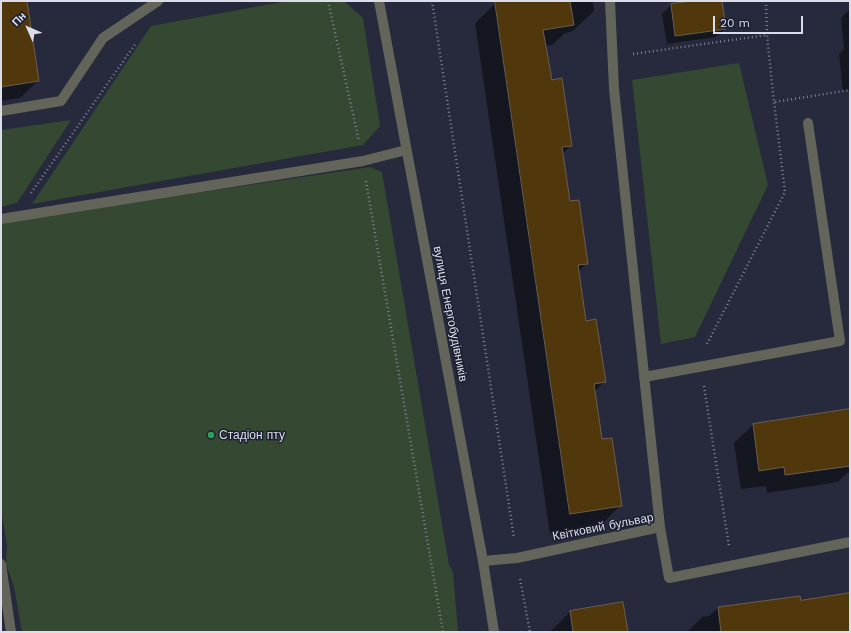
<!DOCTYPE html>
<meta charset="utf-8">
<style>
body{margin:0}
#map{position:relative;width:851px;height:633px;overflow:hidden;background:#262a3c;font-family:"Work Sans",sans-serif}
canvas{display:block}
.frame{position:absolute;inset:0;border:2px solid #dbdeea;pointer-events:none}
.north{position:absolute;left:8px;top:8px;width:40px;height:40px;-webkit-text-stroke:3px #1d2032;paint-order:stroke;rotate:315deg;font-size:11px;font-weight:700;line-height:16px;text-align:center;color:#dbdeea}
.north::after{content:'';display:block;margin:auto;width:14px;height:18px;background:#dbdeea;clip-path:polygon(50% 0,100% 100%,50% 72%,0 100%)}
.scale{position:absolute;left:713px;top:16px;width:90px;height:18px;box-sizing:border-box;border:2px solid #dbdeea;border-top:0;padding-left:5px;font-size:12px;line-height:14px;white-space:nowrap;color:#dbdeea;-webkit-text-stroke:3px #1d2032;paint-order:stroke}
</style>
<div id="map">
<canvas width="851" height="633"></canvas>
<div class="frame"></div>
<div class="north">Пн</div>
<div class="scale">20 m</div>
</div>
<script>
const g = document.querySelector('canvas').getContext('2d');
g.lineJoin = 'round';
function fillPath(path, color) { g.fillStyle = color; g.fill(path, 'evenodd'); }
function stroke(path, color, width, dash) { g.strokeStyle = color; g.lineWidth = width; g.lineCap = dash ? 'butt' : 'round'; g.setLineDash(dash || []); g.stroke(path); }
function label(font, color, halo, rows, align = 'center') {
  g.font = font + ' "Work Sans",sans-serif'; g.lineWidth = 3; g.setLineDash([]); g.textBaseline = 'middle'; g.strokeStyle = halo; g.fillStyle = color; for (const [text, x, y, turn = 0] of rows) {
    g.save(); g.translate(x, y); g.rotate((+turn || 0) * Math.PI / 180); g.textAlign = isNaN(turn) ? turn : align; if (halo) g.strokeText(text, 0, 0); g.fillText(text, 0, 0); g.restore();
  }
}
fillPath(new Path2D(`
 M287,1H344L363,18L380,126L363,145L32,204L151,26Z
 M739,63L768,185L695,337L661,344L632,80Z
 M71,120L17,203L1,207V130Z
 M370,167L382,172L449,565L453,572L458,632H22L14,587L6,564L7,545L1,510V222Z`), '#354831');
fillPath(new Path2D(`
 M1,1H26L38,81L20,98L1,101Z
 M507,1H593L594,11L573,31L565,33L552,45L545,46L551,81L571,145L562,154L569,202L587,263L578,272L585,322L604,382L594,392L601,441L621,505L600,526L550,534L475,23L496,3Z
 M699,1H721L725,29L716,37L667,44L662,14L671,5Z
 M850,9V90L843,91L839,54L844,49L841,18Z
 M850,410V473H847L838,482L767,493L766,486L741,489L734,443L753,425Z
 M850,594V632H687L702,617L709,616L718,608L799,597L800,601Z
 M570,612L627,632H550Z`), '#0007');
const building = new Path2D(`
 M1,1H27L39,81L1,87Z
 M495,1H570L574,25L543,30L552,80L562,78L572,146L562,147L570,201L579,200L588,264L578,265L586,321L596,319L606,382L594,384L602,439L612,438L622,506L570,514Z
 M692,1H722L726,29L675,36L671,4Z
 M850,409V466L785,475L784,467L759,471L753,424Z
 M850,593V632H721L718,607L800,596L801,600Z
 M623,602L628,632H573L570,611Z`);
fillPath(building, '#50370c');
stroke(building, '#6d5f4c', 1);
stroke(new Path2D(`
 M328,1L359,141
 M432,1L514,538
 M766,1L767,35
 M633,54L767,35L774,102L850,90
 M366,181L443,632
 M31,193L136,43
 M707,344L785,192L774,102
 M704,386L729,546
 M520,579L530,632`), '#808392', 2.5, [1, 3]);
stroke(new Path2D(`
 M610,1L614,89L660,527
 M1,111L61,101L103,38L158,1
 M1,219L363,161L406,150
 M644,377L840,341L808,123
 M1,564L11,632`), '#63655b', 10);
stroke(new Path2D(`
 M483,561L517,558L660,527L669,578L850,542`), '#63655b', 10);
stroke(new Path2D(`
 M379,1L483,561L494,632`), '#63655b', 10);
for (const [x, y, r, color] of [
 [211,435,4,"#2e9e5b"]
]) { const dot = new Path2D(); dot.arc(x, y, r, 0, 2 * Math.PI); g.fillStyle = color; g.fill(dot); stroke(dot, '#1d2032', 1.5); }
label('12px', '#dbdeea', '#1d2032', [
 ["вулиця Енергобудівників",450,314,79],
 ["Квітковий бульвар",603,527,-11]
]);
label('12px', '#dbdeea', '#1d2032', [
 ["Стадіон пту",219,435]
], 'left');
</script>
